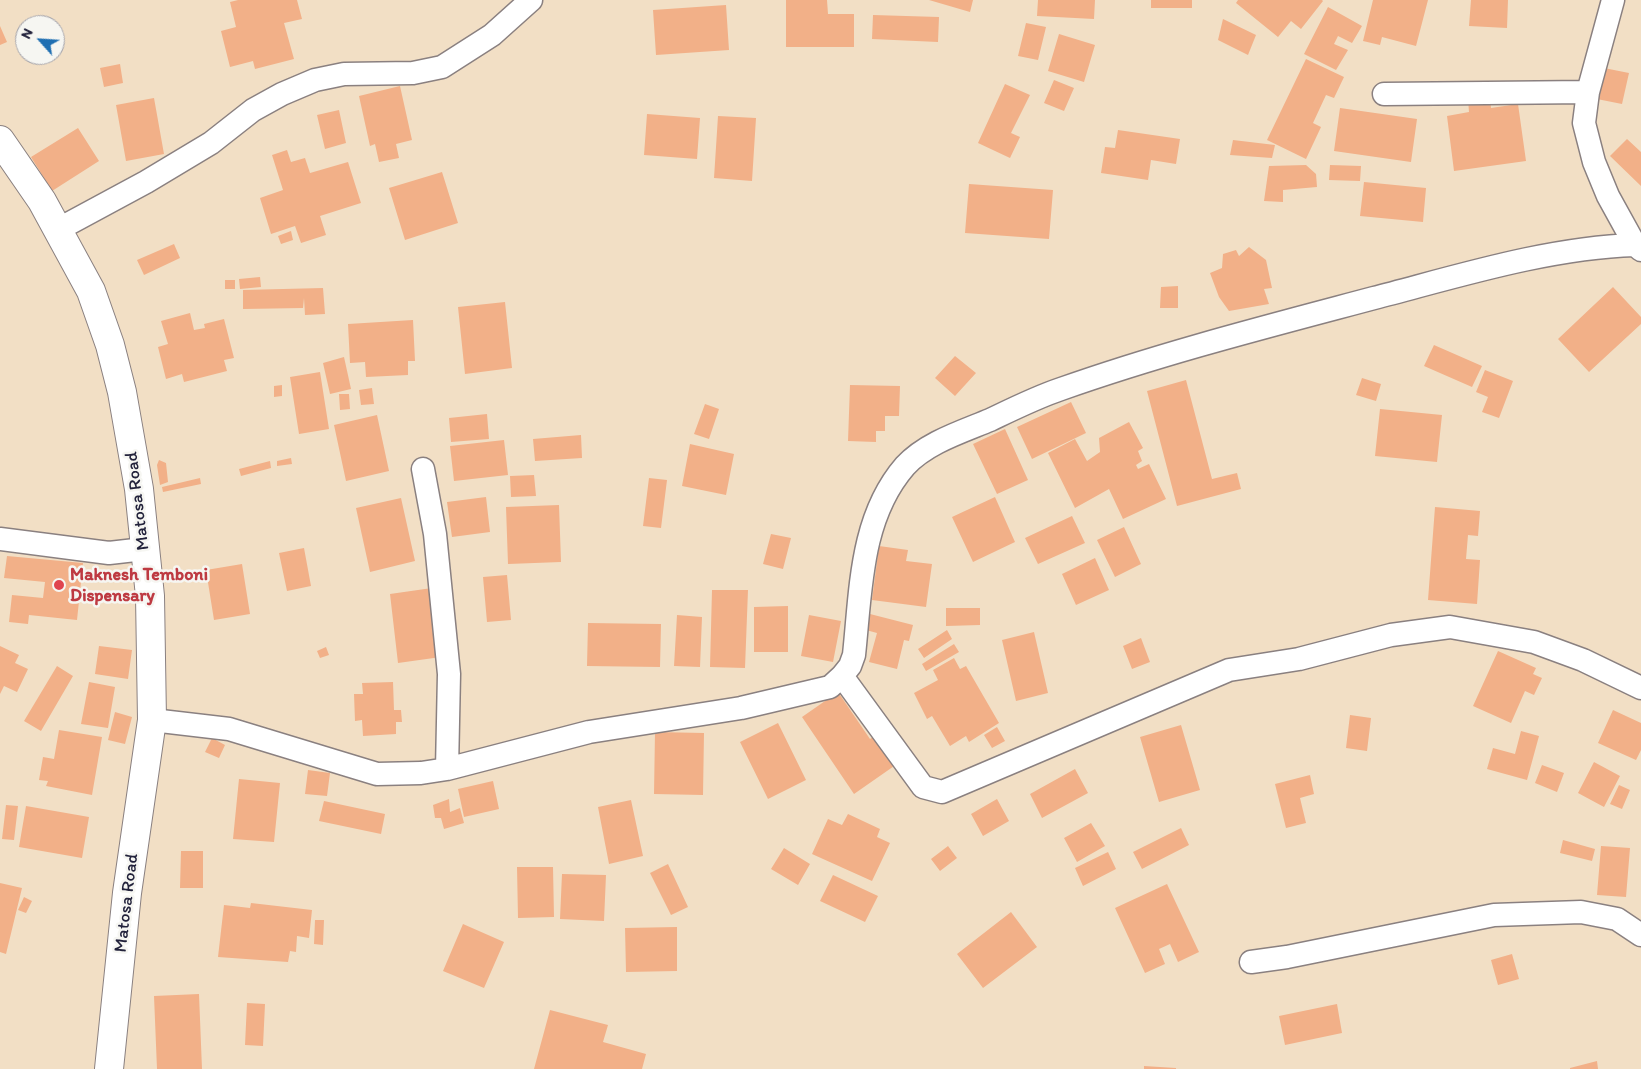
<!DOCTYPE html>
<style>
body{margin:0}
#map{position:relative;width:1641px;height:1069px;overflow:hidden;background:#f2dfc5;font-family:Itim,sans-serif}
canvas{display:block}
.north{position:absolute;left:15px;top:15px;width:50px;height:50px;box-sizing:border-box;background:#f6f6f2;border:1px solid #a1a1a9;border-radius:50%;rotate:296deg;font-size:14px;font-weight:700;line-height:20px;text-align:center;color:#22223b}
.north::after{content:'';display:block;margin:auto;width:18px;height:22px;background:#1f6fb2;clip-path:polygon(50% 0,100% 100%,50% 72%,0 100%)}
</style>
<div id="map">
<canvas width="1641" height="1069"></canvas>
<div class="north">N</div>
</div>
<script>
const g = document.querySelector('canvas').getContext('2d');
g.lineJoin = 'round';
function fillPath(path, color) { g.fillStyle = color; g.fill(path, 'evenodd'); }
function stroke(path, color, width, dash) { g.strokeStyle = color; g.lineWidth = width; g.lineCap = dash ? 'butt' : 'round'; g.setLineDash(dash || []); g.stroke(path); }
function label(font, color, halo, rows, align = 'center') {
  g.font = font + ' Itim,sans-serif'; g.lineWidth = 5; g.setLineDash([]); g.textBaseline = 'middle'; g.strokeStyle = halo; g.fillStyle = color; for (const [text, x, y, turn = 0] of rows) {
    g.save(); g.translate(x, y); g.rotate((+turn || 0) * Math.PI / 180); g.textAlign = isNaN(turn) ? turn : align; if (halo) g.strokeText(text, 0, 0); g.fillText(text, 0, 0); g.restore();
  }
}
fillPath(new Path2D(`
 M238,0H297L302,19L284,23L294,59L255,69L253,61L230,67L221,31L236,27L230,2Z
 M786,0H827L828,14H854V47H786Z
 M929,0H973L970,12Z
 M1038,0H1095L1094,19L1037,16Z
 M1151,0H1192V8H1151Z
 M1238,0H1322L1323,1L1301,29L1291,21L1278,37L1236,3Z
 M1373,0H1428L1416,46L1382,37L1380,45L1363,41Z
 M1471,0H1508L1507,28L1469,26Z
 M726,5L729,50L656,55L653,10Z
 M1328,7L1362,26L1352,43L1338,36L1334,44L1348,50L1336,70L1304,54Z
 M873,15L939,17L938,42L872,39Z
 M1223,19L1256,35L1248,55L1218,40Z
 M1026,23L1046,27L1038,60L1018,56Z
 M0,26L7,42L0,45Z
 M1059,34L1095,45L1084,82L1048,71Z
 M1306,59L1344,77L1334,98L1326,95L1313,123L1321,127L1306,159L1267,140Z
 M120,64L123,83L104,87L100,68Z
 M1599,67L1629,73L1622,104L1592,98Z
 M1054,80L1074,88L1064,111L1044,103Z
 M1005,84L1030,95L1011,133L1020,137L1010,158L978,143Z
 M400,86L412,140L396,144L399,158L379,162L375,144L370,146L359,96Z
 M1490,96L1491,108L1518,104L1526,161L1454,171L1447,116L1469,112L1468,99Z
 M154,98L164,154L126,161L116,105Z
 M1340,108L1417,119L1411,162L1334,151Z
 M339,110L346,143L325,149L317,115Z
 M647,114L700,118L697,159L644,155Z
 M718,116L756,118L752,181L714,178Z
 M78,128L99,161L52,191L31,157Z
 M1118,130L1180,139L1176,164L1151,160L1148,180L1101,173L1105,147L1115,148Z
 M1627,139L1641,152V186L1610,156Z
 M1233,140L1275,145L1272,158L1230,155Z
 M287,150L291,162L305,158L310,173L348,162L361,203L320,216L326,235L301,243L295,226L271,234L260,198L283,190L272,155Z
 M1306,165L1316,174L1317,187L1283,190V202L1264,201L1269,166Z
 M1330,165L1361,166L1360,181L1329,180Z
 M442,172L458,223L405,240L389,188Z
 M1364,182L1426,188L1423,222L1360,216Z
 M969,184L1053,190L1049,239L965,233Z
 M291,231L293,240L281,244L278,236Z
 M174,244L180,258L144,275L137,260Z
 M1249,247L1266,260L1272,288L1264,289L1269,304L1229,311L1219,297L1210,273L1222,268L1223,254L1236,250L1239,256Z
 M260,277L261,287L240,289L239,279Z
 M225,280H235V289H225Z
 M1178,286V308H1160L1161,287Z
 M1613,287L1641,317V324L1589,372L1558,339Z
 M323,288L325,314L305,315L304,298L303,308L243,309V290Z
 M505,302L512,368L465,374L458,307Z
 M190,313L194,330L205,328L204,324L224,319L234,358L224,360L227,371L184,382L182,374L166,379L158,347L168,344L161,321Z
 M413,320L415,361H408V375L366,377L365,362L350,363L348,324Z
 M1434,345L1482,366L1472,387L1424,366Z
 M955,356L976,373L955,396L935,378Z
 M344,357L351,389L330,394L323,363Z
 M1485,370L1513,381L1499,418L1482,412L1488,397L1476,392Z
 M320,372L329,429L299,434L290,377Z
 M1362,378L1381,384L1376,401L1356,395Z
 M1186,380L1212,479L1237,473L1241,489L1177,506L1147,391Z
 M282,385V396L274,397V386Z
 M850,385L900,386L899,416H885V431H876V442L848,441Z
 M372,388L374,404L361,405L359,390Z
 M339,394H349L350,409L340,410Z
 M1071,402L1086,433L1032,459L1017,427Z
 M705,404L719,409L709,439L694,434Z
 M1380,409L1442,415L1437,462L1375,456Z
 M487,414L489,439L451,442L449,418Z
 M377,415L389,471L346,481L334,425Z
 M1129,422L1143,448L1138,451L1142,461L1136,465L1138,469L1149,464L1166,499L1123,519L1109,489L1075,508L1048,453L1075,439L1087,461L1100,452L1099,438Z
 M1005,429L1028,480L997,494L973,444Z
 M581,435L582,458L535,461L533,439Z
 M504,440L508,475L454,481L450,446Z
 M690,444L734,454L726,495L682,486Z
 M291,458L292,464L277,466V461Z
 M159,460L166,463L168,482L160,485L157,465Z
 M270,461L271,468L241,476L239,469Z
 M534,475L536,496L511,497L510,476Z
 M200,478L201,484L163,492L162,487Z
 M649,478L667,480L661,528L643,526Z
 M486,497L490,532L452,537L447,502Z
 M995,497L1015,542L973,562L952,517Z
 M401,498L415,561L370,572L356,508Z
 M559,505L561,562L508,564L506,507Z
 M1435,507L1480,511L1478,536L1468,535L1466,559L1480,560L1477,604L1428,600Z
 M1072,516L1085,543L1038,564L1025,538Z
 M1124,527L1141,564L1115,577L1097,540Z
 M771,534L791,538L783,569L763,564Z
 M879,546L908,550L906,561L932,564L926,607L872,600Z
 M304,548L311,586L287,591L279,553Z
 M7,556L83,563L77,620L29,615L28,624L9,622L12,595L43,598L45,582L4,578Z
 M1095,558L1109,590L1076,605L1062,574Z
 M242,564L250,614L214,620L206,570Z
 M507,575L511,620L487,622L483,577Z
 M432,588L441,657L398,663L390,594Z
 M712,590H748L745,668L710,667Z
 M788,606V652H754V607Z
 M946,608H980V625L946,626Z
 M870,614L913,625L909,641L904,640L897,669L869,662L877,633L866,630Z
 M677,615L702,617L700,667L674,666Z
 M809,615L841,621L833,662L801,656Z
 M588,623L661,624L660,667L587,666Z
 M947,630L952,639L924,658L918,649Z
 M1034,632L1048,693L1016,701L1002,640Z
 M1141,638L1150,662L1132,669L1123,646Z
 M954,644L959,652L926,671L922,664Z
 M0,646L19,655L15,663L28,669L17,692L4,686L0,694Z
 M99,646L132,650L128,679L95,674Z
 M326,647L329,655L320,658L317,651Z
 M1498,651L1536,668L1533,674L1542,678L1534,695L1525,691L1511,723L1473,706Z
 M954,658L960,669L966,666L999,723L969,742L966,736L950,746L932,716L927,719L914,693L938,680L933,670Z
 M57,666L73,676L41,731L24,721Z
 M89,682L115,687L108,728L81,724Z
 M393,682L394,710H401L402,722H396V734L363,736L362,720L355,721L354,694H363L362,683Z
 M838,692L870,739L877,734L897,764L854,794L802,717Z
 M1613,710L1641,723V750L1636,760L1598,743Z
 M115,712L132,717L125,744L108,740Z
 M1350,715L1371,718L1367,751L1346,748Z
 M778,723L806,780L768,799L740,742Z
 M1181,725L1200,790L1159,802L1140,737Z
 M997,727L1005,741L992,748L984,735Z
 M59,730L102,737L92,795L46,786L48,781L39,780L43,757L54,759Z
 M1521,731L1539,736L1527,780L1487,769L1493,748L1515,754Z
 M655,732L704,733L703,795L654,794Z
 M212,738L225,745L219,758L205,752Z
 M1594,762L1620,776L1604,807L1578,793Z
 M1542,765L1564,773L1557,792L1535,783Z
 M1075,769L1088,793L1042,818L1030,794Z
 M308,770L330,773L327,796L305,794Z
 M1310,775L1314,794L1300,798L1306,823L1286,828L1275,784Z
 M239,779L280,783L274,842L233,839Z
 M493,781L499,809L464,817L458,789Z
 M1619,785L1630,790L1622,809L1610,804Z
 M449,799L450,812L460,808L464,823L444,829L441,818H435L433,805Z
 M997,799L1009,821L983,836L971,814Z
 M631,800L643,856L609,864L598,807Z
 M324,801L385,814L381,834L319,821Z
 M6,805L18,806L14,840L2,839Z
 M26,806L89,817L82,858L19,847Z
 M848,814L880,829L877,837L890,843L872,881L812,854L828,819L842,825Z
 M1091,823L1105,846L1077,862L1064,838Z
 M1181,828L1189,845L1142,869L1133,852Z
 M1563,840L1595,849L1592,861L1560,853Z
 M948,846L957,858L940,871L931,859Z
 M1601,846L1630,848L1626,897L1597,895Z
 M784,848L810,864L798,885L771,869Z
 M181,851H203V888H180Z
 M1108,852L1116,869L1083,886L1075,868Z
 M668,864L688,907L671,915L650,873Z
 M517,867H553L554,917L518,918Z
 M562,874L606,875L604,921L560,919Z
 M833,875L878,896L865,922L820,901Z
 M0,883L22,888L6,954L0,952Z
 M1167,884L1199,952L1178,962L1170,944L1159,949L1165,964L1145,973L1115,908Z
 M24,897L32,901L26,913L18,910Z
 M251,903L312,910L309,938L297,936L296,952L290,951L288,962L218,957L224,905L250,908Z
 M1011,912L1037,947L983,988L957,954Z
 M315,920H324L323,945L314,944Z
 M463,924L504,942L484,988L443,971Z
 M677,927V971L626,972L625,928Z
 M1512,954L1519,979L1498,985L1491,960Z
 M199,994L202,1069H157L154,996Z
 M247,1003L265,1004L263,1046L245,1045Z
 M1337,1004L1342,1033L1285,1045L1279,1016Z
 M550,1010L608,1025L603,1042L646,1054L642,1069H534Z
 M1597,1061L1598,1069H1570V1068Z
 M1144,1066L1176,1068V1069H1144Z`), '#f2b088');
const minor = new Path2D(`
 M1613,0L1588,92L1584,123L1594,162L1608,196L1635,245
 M1384,94L1588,92
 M57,230L146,182L211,143L253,110L282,94L315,80L344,74L413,73L442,67L492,35L531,0
 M423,469L435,534L449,674L447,769
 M0,539L109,553L144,549
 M842,676L923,787L942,792L1229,670L1299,659L1391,635L1450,627L1534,642L1583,660L1641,688
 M152,720L229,729L377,774L421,773L447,769L589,732L741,708L830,687L842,676L850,666L854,655C861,590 860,518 905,466C926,443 961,432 990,420C1013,409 1037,397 1061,389C1163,353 1269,326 1374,298C1459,276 1547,248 1635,245L1641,250
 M1251,962L1287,957L1494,915L1581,912L1617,919L1641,935`);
const tertiary = new Path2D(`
 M0,140L42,201L91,291L110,345L122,392L139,489L150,596L152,720L127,893L109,1069`);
stroke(minor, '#8a8080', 25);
stroke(tertiary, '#8a8080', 30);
stroke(minor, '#fff', 22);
stroke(tertiary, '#fff', 28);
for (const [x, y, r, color] of [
 [59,585,6,"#e0444e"]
]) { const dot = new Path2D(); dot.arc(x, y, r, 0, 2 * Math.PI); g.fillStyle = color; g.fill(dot); stroke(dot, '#f6f6f2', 2); }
label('18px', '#22223b', '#f6f6f2', [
 ["Matosa Road",138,501,-97],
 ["Matosa Road",127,903,-83]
]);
label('bold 18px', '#be3a42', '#f6f6f2', [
 ["Maknesh Temboni",70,575],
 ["Dispensary",70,596]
], 'left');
</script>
